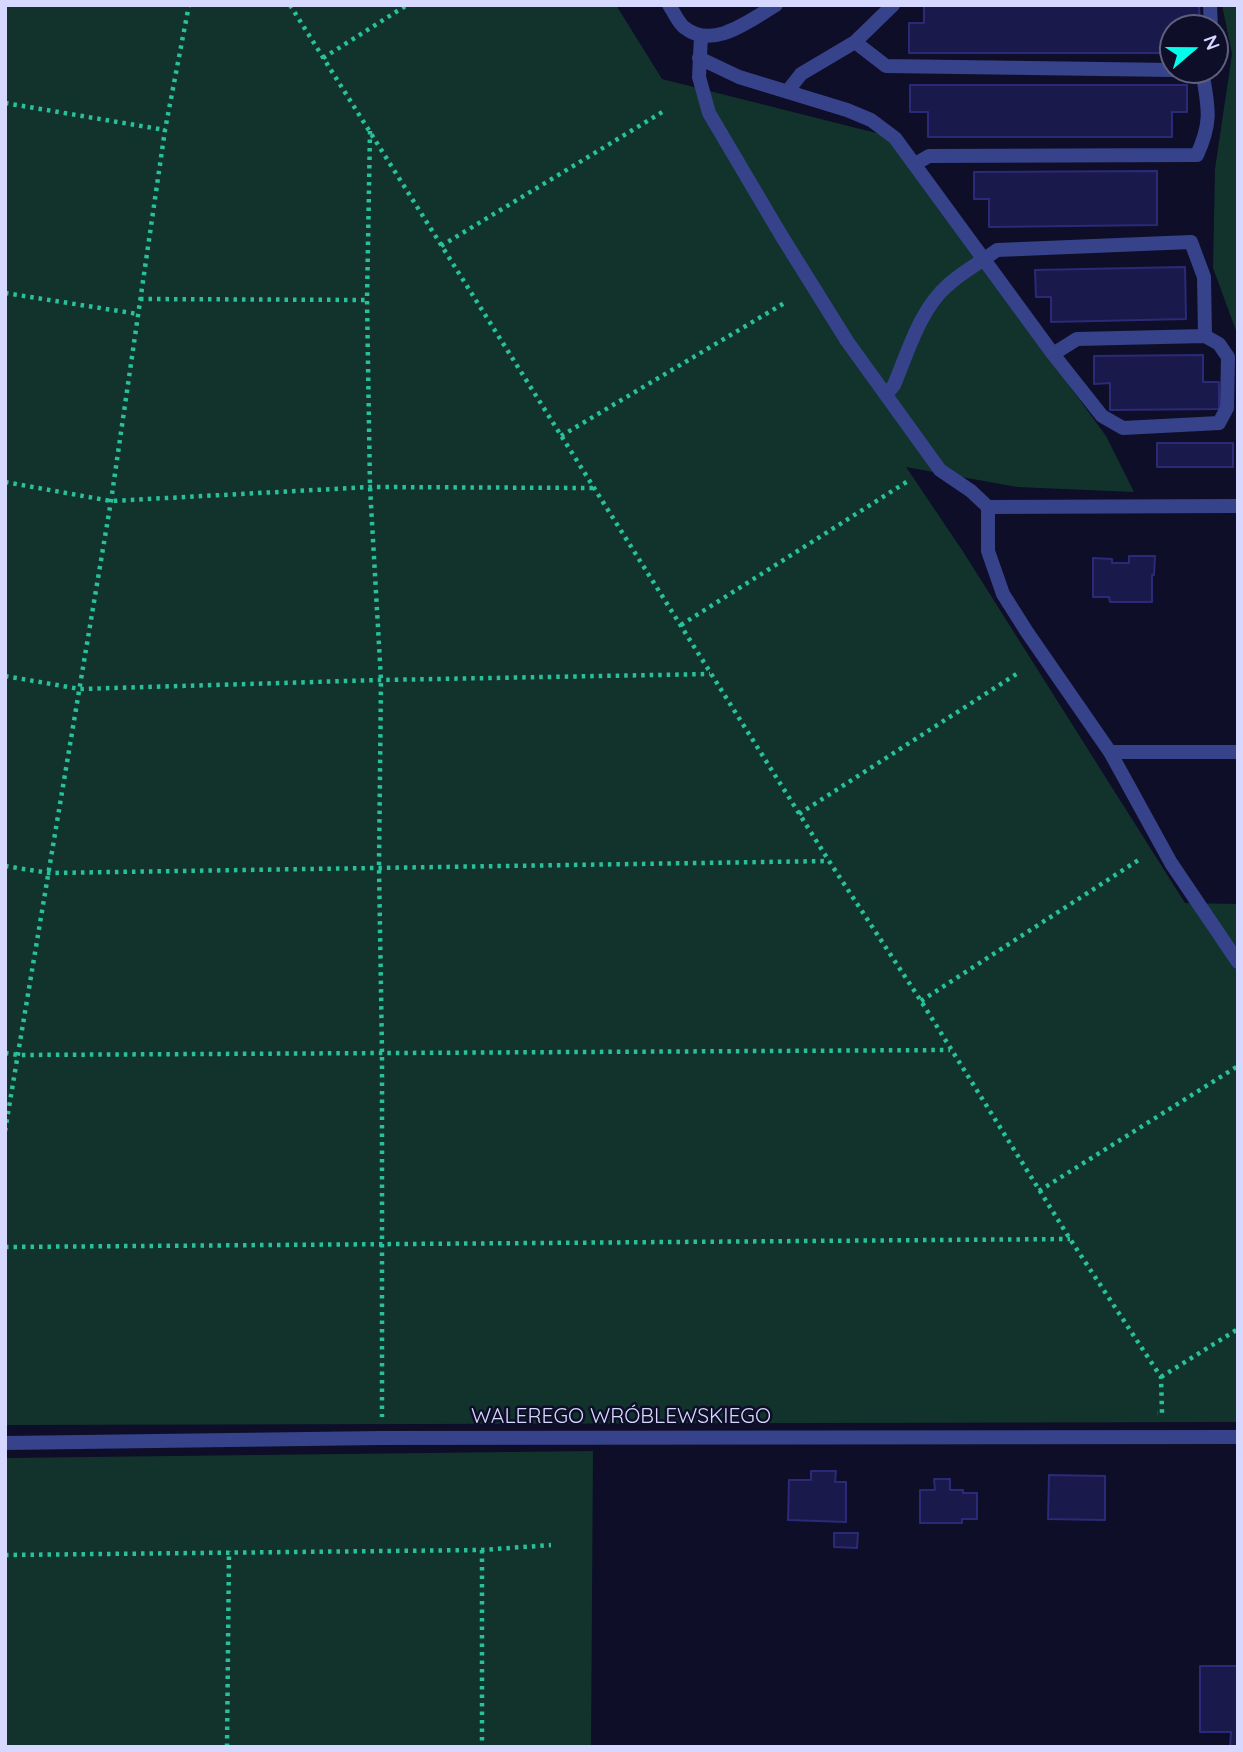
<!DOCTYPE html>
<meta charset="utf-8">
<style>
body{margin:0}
#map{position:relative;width:1243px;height:1752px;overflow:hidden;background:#0e0e28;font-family:Quicksand,sans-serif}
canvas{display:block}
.frame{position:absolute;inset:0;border:7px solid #d6d8ff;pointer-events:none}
.north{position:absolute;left:1159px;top:14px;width:70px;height:70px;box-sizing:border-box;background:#0e0e28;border:2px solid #5e5f7e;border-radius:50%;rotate:70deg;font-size:19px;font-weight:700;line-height:28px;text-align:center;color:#d6d8ff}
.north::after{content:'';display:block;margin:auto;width:24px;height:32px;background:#02ffeb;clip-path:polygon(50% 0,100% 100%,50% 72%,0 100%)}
</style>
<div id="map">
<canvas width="1243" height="1752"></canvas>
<div class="frame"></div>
<div class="north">N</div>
</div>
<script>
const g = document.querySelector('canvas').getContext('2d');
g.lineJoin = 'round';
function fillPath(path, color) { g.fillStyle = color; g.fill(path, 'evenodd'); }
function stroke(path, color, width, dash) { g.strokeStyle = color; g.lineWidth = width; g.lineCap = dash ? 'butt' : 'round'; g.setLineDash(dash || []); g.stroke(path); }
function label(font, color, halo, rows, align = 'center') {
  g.font = font + ' Quicksand,sans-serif'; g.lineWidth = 5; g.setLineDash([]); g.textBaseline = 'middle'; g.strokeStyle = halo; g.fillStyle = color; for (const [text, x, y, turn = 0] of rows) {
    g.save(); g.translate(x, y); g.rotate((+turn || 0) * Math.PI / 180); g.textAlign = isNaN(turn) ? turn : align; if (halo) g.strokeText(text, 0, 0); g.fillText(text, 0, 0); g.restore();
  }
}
fillPath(new Path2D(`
 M5,5H616L662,79L888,136L1106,436L1134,492L1017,487L906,467L962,550L1185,903L1238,904V1422L5,1425Z
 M1222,5H1238V336L1213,268L1215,169L1232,54Z
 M593,1451L591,1747H5V1458Z`), '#11332c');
const building = new Path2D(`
 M924,5H1199L1200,28H1173V53H909V23H924Z
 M910,85H1187V112H1172V137H928V112H910Z
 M1157,171V225L989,227V199H974V172Z
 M1185,267L1186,319L1051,322V297H1036L1035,270Z
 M1203,355V382H1219V409L1110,410V383L1094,384V356Z
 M1157,443H1233V467H1157Z
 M1129,556H1155L1154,575H1152V602H1110L1109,597H1093V558L1112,559V563H1129Z
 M811,1471H836L835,1482H846V1522L788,1520L789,1480H811Z
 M1049,1475L1105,1476V1520L1048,1519Z
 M934,1479H950V1490H963V1493H977V1519H962V1523H920V1490H935Z
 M834,1533H858L857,1548L834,1547Z
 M1200,1666H1238V1747H1230L1231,1732H1200Z`);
fillPath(building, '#1a194b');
stroke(building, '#2b2a78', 2);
stroke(new Path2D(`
 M290,5L829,861L921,1001L1070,1239L1161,1377L1162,1413H1157
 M323,58L407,5
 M5,103L165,130
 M370,131L367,300L370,487L381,680L379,867L382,1052V1417
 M441,246L664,111
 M5,293L138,314
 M140,299L367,300
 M561,436L786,302
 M5,482L111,501L370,487L593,488
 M681,625L908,481
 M5,676L80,689L381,680L710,674
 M799,814L1018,673
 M5,866L49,873L829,861
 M921,1001L1140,859
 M5,1053L18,1055L950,1050
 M5,1131L111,501L165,130L189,5
 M1039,1191L1238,1066
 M5,1247L1070,1239
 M1161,1377L1238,1329
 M482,1550V1747
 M5,1555L482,1550L551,1545
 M227,1747L229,1551`), '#28c19c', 4.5, [3.5, 5]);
stroke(new Path2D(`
 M669,5C674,12 678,23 685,28C714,50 750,20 776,5
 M1210,5L1211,28
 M701,36L699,77L709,113L781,235L847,341L940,470L971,491L988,507L1238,506
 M855,42L893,5
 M699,58L739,77L847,110L871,120L895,138L1053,354L1102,416L1123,428L1219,423L1227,408L1228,357L1219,344L1205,336L1204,277L1191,242L997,250C981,262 962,272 948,285C920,309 908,352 894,385L886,395
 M787,92L801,74L855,42L886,66L1173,70
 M915,164L929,156L1197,155C1213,120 1208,107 1202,70
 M1053,354L1077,339L1205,336
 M988,507V551L1003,594L1027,632L1110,752L1171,863L1238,962
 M1110,752H1238`), '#36428a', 14);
stroke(new Path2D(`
 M5,1443L381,1438L1238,1437`), '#36428a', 14);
label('21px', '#d6d8ff', '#0e0e28', [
 ["WALEREGO WRÓBLEWSKIEGO",621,1417]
]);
</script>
